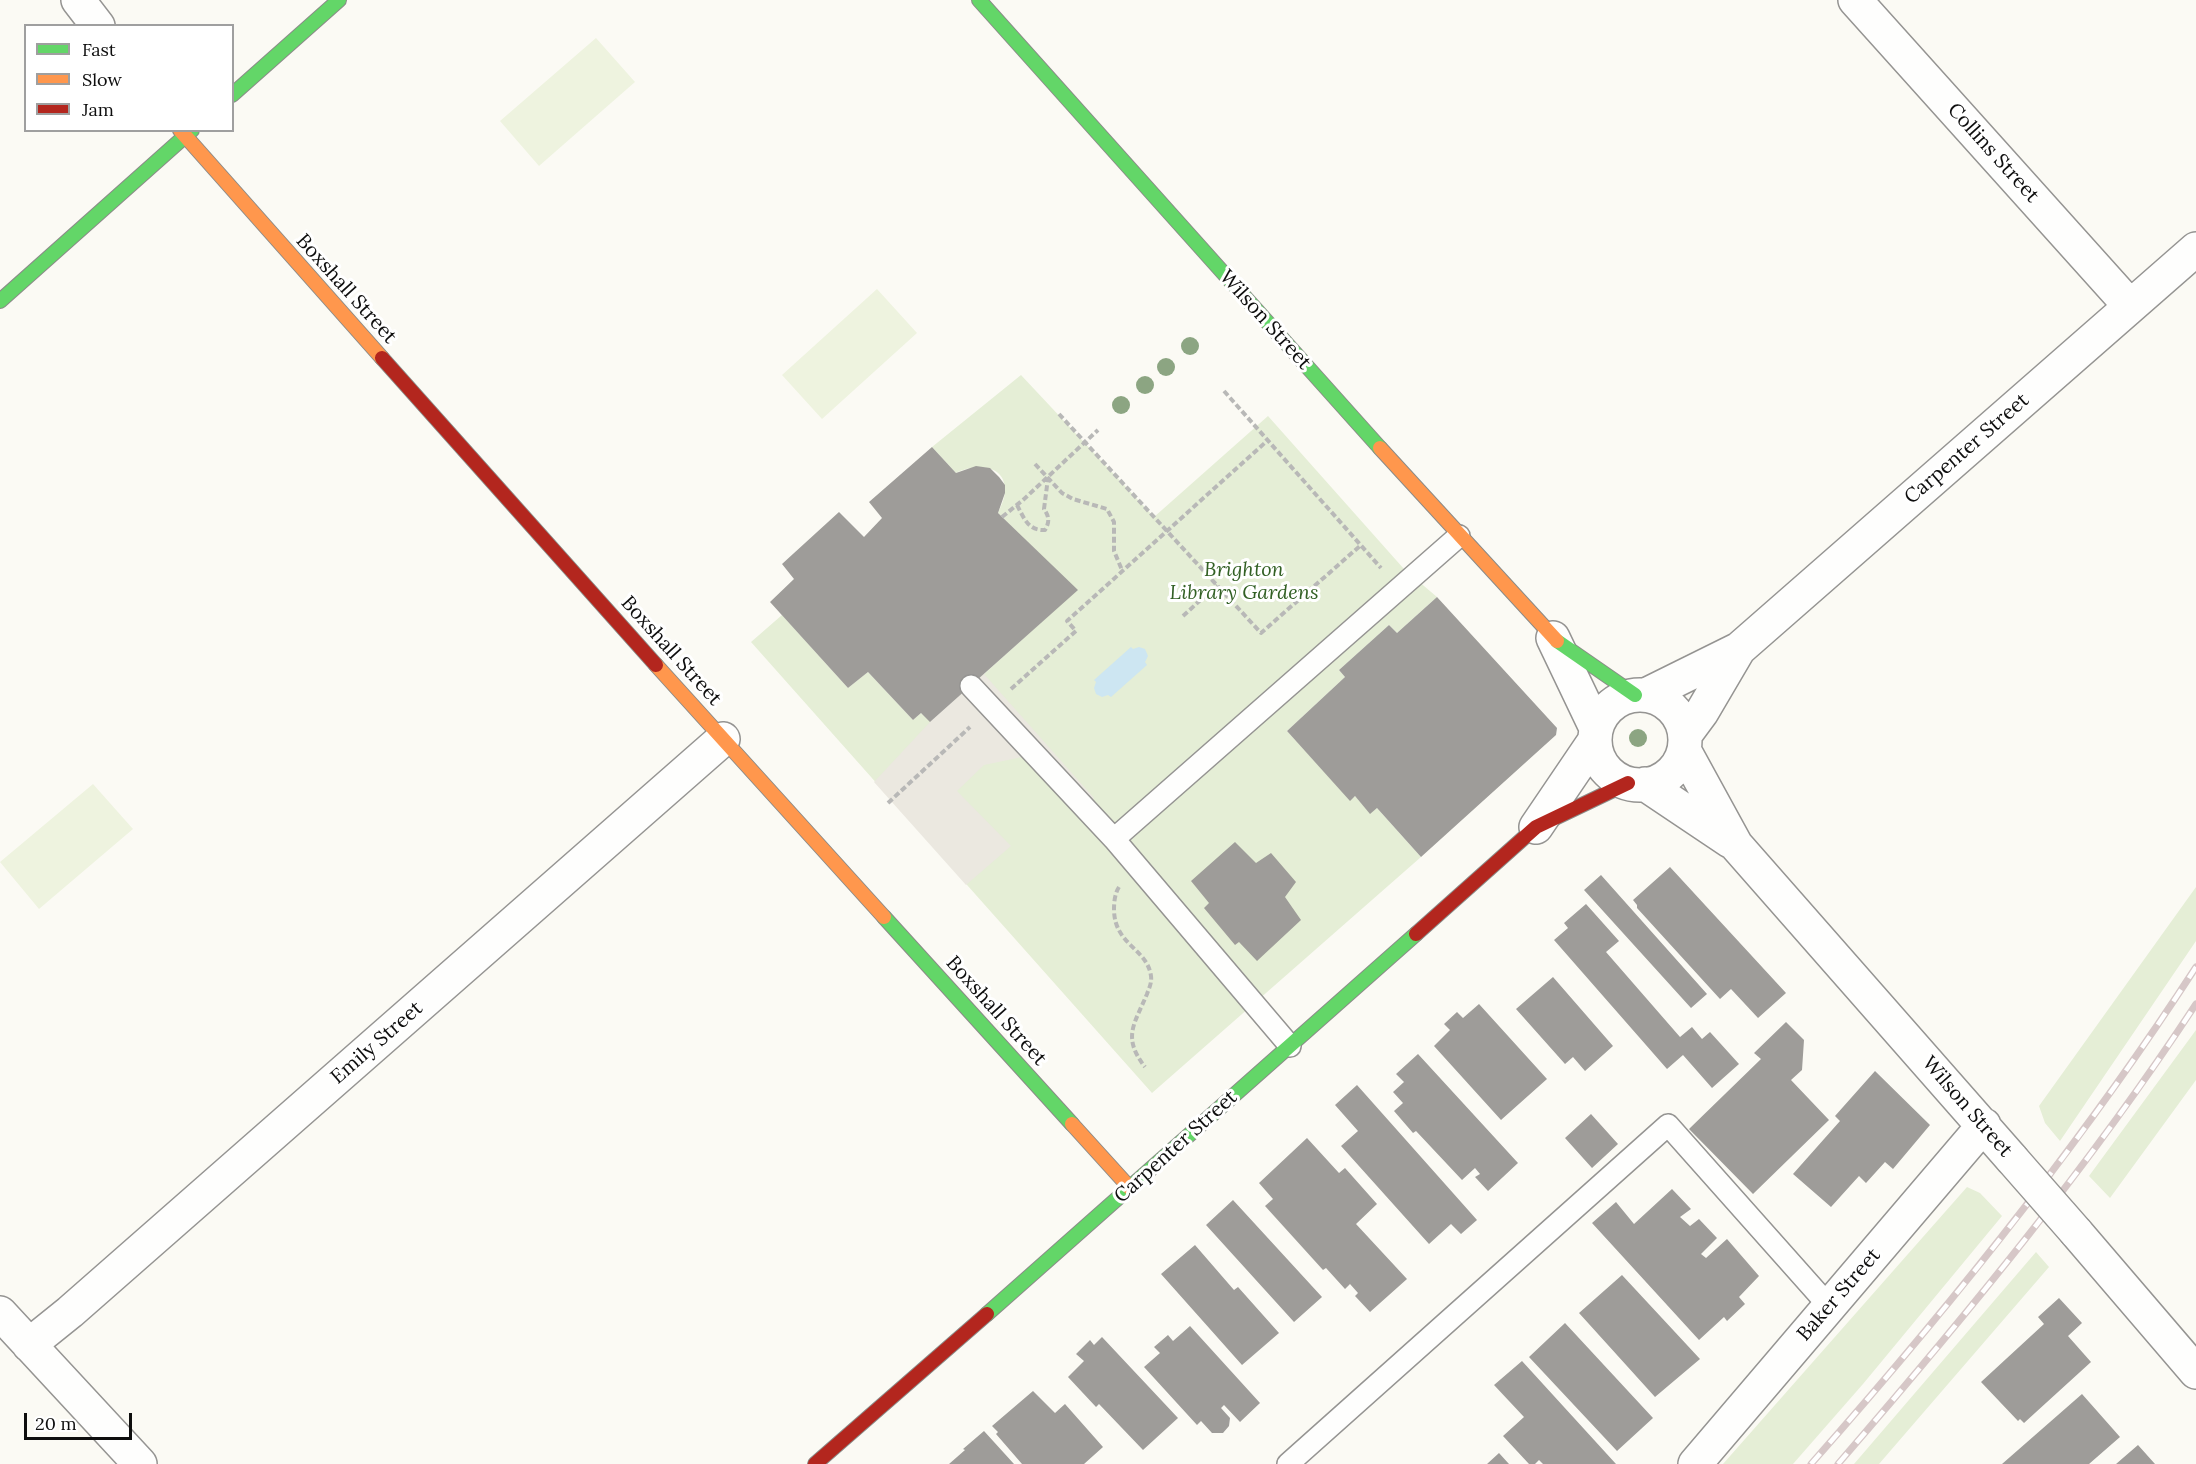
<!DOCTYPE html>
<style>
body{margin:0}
#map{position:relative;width:2196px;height:1464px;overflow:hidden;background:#fbfaf4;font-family:Lora,serif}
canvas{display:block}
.legend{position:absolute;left:24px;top:24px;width:210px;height:108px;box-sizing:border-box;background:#fff;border:2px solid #9f9f9f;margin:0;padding:8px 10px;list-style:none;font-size:18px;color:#0e0e0e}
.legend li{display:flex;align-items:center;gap:12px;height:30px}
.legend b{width:30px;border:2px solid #9f9f9f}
.scale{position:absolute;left:24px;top:1413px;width:108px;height:27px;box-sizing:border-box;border:3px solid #0e0e0e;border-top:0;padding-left:8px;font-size:18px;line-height:21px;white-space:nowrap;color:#0e0e0e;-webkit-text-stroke:4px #fff;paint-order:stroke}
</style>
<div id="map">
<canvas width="2196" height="1464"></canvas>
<ul class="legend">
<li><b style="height:8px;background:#63d668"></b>Fast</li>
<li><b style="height:8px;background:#ff974d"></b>Slow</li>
<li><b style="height:8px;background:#b3261e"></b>Jam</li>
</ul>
<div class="scale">20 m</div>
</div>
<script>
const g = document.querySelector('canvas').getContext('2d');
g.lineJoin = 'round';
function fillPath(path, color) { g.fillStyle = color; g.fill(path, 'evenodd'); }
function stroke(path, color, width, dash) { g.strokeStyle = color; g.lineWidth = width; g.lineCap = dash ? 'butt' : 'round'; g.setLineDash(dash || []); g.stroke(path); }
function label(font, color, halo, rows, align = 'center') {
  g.font = font + ' Lora,serif'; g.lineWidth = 6; g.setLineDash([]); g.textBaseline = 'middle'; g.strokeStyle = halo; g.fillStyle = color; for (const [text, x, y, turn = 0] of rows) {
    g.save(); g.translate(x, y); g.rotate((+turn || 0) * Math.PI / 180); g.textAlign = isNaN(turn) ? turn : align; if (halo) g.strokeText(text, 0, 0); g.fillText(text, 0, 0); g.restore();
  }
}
fillPath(new Path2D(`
 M1021,375L1154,517L1268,416L1404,569L1437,597L1397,633L1389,625L1339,670L1345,677L1287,731L1350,800L1355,796L1370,813L1377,808L1421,857L1152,1093L751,642L782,615L848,688L868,672L913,720L921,713L931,722L1077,590L998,513C1001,506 1005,498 1005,490C1005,463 973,464 956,473L932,447Z
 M2196,887V941L2060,1141L2045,1123L2039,1106Z
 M2196,1030V1080L2110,1198L2089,1176Z
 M1967,1187L1980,1193L2002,1216L1863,1384L1793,1464H1723Z
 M2036,1252L2049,1267L1879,1464H1854Z`), '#e5eed6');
fillPath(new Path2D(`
 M596,38L635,82L539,166L500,121Z
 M877,289L917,333L822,419L782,375Z
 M93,784L133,829L39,909L0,862Z`), '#eef3df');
fillPath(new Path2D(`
 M984,674L1094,798L1075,814L1022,757L984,765L957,791L1011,846L966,885L874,782L930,722Z`), '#ebe8e0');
fillPath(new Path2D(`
 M1131,647L1133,649L1139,647L1145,649L1148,656L1145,662L1147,665L1111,697L1108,695L1102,697L1096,694L1094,688L1096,682L1094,680Z`), '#cde6f2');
fillPath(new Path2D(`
 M932,447L956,473L976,466L990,468L999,477L1005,485V493L998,513L1078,590L930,722L921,713L913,720L868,672L848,688L770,602L794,579L782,564L839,512L864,537L882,518L869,502Z
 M1437,597L1557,728L1556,735L1421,857L1377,808L1370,814L1355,796L1350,801L1287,731L1345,677L1339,670L1389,625L1397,633Z
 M1235,842L1256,863L1271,853L1296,882L1285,897L1301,920L1257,961L1239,942L1235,945L1204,908L1209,903L1191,881Z
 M1670,867L1786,993L1758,1018L1731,989L1720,999L1637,908V905L1633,900Z
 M1601,875L1707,994L1691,1008L1584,890Z
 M1586,904L1619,941L1606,952L1680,1037L1692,1027L1702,1039L1710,1032L1739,1064L1712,1088L1683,1055L1667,1069L1554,940L1568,928L1564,923Z
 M1553,977L1613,1046L1585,1071L1573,1057L1565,1064L1516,1009Z
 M1479,1004L1547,1079L1501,1120L1434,1046L1450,1030L1444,1024L1457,1012L1463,1018Z
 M1786,1022L1804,1040L1802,1070L1791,1080L1829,1120L1753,1194L1689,1129L1761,1059L1754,1053Z
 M1418,1054L1518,1163L1488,1191L1475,1177L1480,1174L1475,1168L1462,1180L1416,1131L1413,1133L1394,1111L1403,1103L1393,1092L1404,1082L1396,1074Z
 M1875,1071L1930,1125L1893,1169L1885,1162L1866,1183L1859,1176L1831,1207L1793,1174L1840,1121L1835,1116Z
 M1357,1085L1477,1220L1461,1234L1451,1224L1429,1244L1341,1146L1358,1131L1335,1105Z
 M1591,1114L1618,1144L1592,1168L1565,1138Z
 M1307,1138L1339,1173L1345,1168L1377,1204L1356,1224L1407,1279L1370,1312L1355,1296L1358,1293L1350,1284L1345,1289L1326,1268L1323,1270L1265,1206L1273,1199L1259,1183Z
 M1672,1189L1691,1209L1680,1217L1690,1226L1699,1219L1717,1238L1701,1254L1706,1258L1727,1239L1759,1276L1739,1297L1745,1304L1727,1321L1724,1317L1699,1340L1592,1223L1616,1202L1634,1224Z
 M1233,1200L1322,1297L1294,1322L1206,1225Z
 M1195,1245L1234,1290L1238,1287L1279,1333L1242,1365L1161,1274Z
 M1622,1275L1700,1359L1655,1397L1579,1313Z
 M2059,1298L2082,1323L2068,1336L2091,1362L2024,1423L2020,1419L2018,1421L1981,1382L2044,1324L2038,1317Z
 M1565,1323L1653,1418L1617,1451L1529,1357Z
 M1190,1326L1260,1403L1240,1422L1224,1405L1221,1408L1230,1418L1229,1426L1223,1433H1212L1201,1421L1197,1425L1144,1367L1160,1353L1154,1347L1168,1335L1173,1341Z
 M1102,1337L1178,1418L1143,1450L1099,1404L1096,1407L1068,1377L1084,1361L1076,1354L1090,1340L1094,1345Z
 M1522,1361L1616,1464H1543L1539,1460L1535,1464H1529L1503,1436L1524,1417L1494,1385Z
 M1033,1391L1055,1413L1065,1404L1103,1447L1084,1464H1022L996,1434L998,1432L992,1426Z
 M2082,1394L2120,1437L2089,1464H2002Z
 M984,1431L1014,1464H949L965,1450L963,1449Z
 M2138,1445L2155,1464H2116Z
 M1499,1453L1509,1464H1487Z`), '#9e9c99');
const lane = new Path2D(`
 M971,686L1114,839
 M1290,1046L1114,839L1459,536
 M1288,1464L1668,1125L1829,1306`);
const street = new Path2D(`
 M78,0L98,26
 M1855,0L2130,306
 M1553,638L1596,728
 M1646,695L1739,649L2196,249
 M1595 740a45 45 0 1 1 90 0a45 45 0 1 1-90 0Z
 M1685,735L1702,712L1739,649
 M1684,750L1736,845L2012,1159
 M1645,784L1730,841
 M1536,827L1595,740
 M2076,1232L2196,1372
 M0,1313L140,1464
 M29,1345L70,1312L723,739
 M1695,1464L1984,1125`);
const fast = new Path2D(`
 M979,0L1380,448
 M232,95L339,0
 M0,301L192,130
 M1557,641L1635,695
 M884,917L1072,1124
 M987,1314L1416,934`);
const slow = new Path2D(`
 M180,130L382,358
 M1380,448L1557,641
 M656,665L884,917
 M1072,1124L1130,1188`);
const jam = new Path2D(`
 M382,358L656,665
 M1416,934L1536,827L1628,783
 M815,1464L987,1314`);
stroke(lane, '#959492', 24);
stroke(street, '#959492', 36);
stroke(fast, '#8b8b88', 16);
stroke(slow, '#8b8b88', 16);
stroke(jam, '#8b8b88', 16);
stroke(new Path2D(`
 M1224,391L1381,568
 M1059,414L1261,633L1361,545
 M1035,464L1062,493L1073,499L1107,509L1114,522V551L1122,570
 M1017,505C1024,518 1028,531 1045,530C1050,522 1049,516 1044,509L1048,478
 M1002,517L1023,500L1098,430
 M1183,616L1217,585
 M1011,689L1076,631L1067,621L1268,440
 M888,803L970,727
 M1119,887C1115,893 1114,902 1114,909C1114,945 1147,948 1151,976C1152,983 1149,988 1147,994C1134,1025 1122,1037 1145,1067`), '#b8b8b7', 4, [6, 3]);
stroke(lane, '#fefefd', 21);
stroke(street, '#fefefd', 33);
stroke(fast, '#63d668', 14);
stroke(slow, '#ff974d', 14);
stroke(jam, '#b3261e', 14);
const rail = new Path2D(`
 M1811,1464C1950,1307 2082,1143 2196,967
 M1838,1464C1965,1317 2089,1167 2196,1004`);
stroke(rail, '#d6c7c7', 7);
stroke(rail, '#fff', 4.5, [14]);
const streetBridge = new Path2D(`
 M2012,1159L2076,1232`);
stroke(streetBridge, '#959492', 36, []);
stroke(streetBridge, '#fefefd', 33);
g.fillStyle = '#8ca582';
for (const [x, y] of [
 [1190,346],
 [1166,367],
 [1145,385],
 [1121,405],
 [1638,738]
]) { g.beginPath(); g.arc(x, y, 9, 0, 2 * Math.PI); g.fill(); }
label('20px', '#0e0e0e', '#fff', [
 ["Collins Street",1993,153,48],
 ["Boxshall Street",346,289,48],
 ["Wilson Street",1265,320,48],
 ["Carpenter Street",1967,449,-41],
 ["Boxshall Street",671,651,48],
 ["Boxshall Street",996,1011,48],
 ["Emily Street",377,1043,-41],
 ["Wilson Street",1967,1107,49],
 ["Carpenter Street",1176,1147,-42],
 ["Baker Street",1839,1295,-49]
]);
label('italic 20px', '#326024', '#fff', [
 ["Brighton",1244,570],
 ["Library Gardens",1244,593]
]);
</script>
